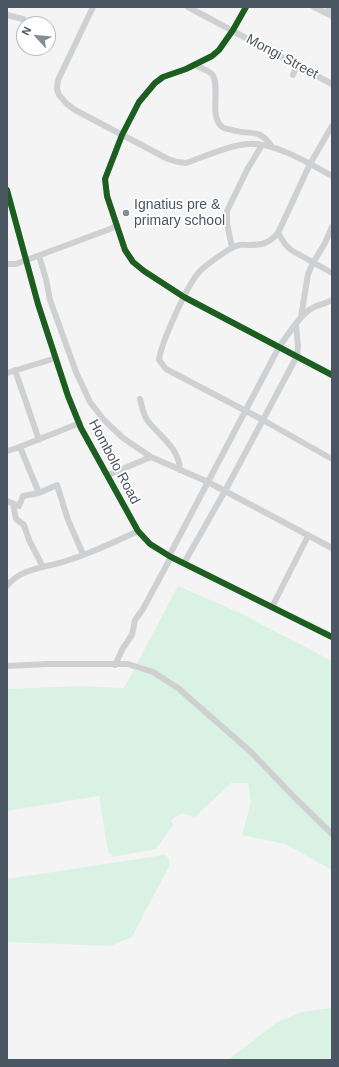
<!DOCTYPE html>
<style>
body{margin:0}
#map{position:relative;width:339px;height:1067px;overflow:hidden;background:#f4f4f4;font-family:Arial,sans-serif}
canvas{display:block}
.frame{position:absolute;inset:0;border:8px solid #4a5661;pointer-events:none}
.north{position:absolute;left:16px;top:16px;width:40px;height:40px;box-sizing:border-box;background:#fff;border:1px solid #b7bbc0;border-radius:50%;rotate:297deg;font-size:11px;font-weight:700;line-height:16px;text-align:center;color:#4a5661}
.north::after{content:'';display:block;margin:auto;width:14px;height:18px;background:#868d94;clip-path:polygon(50% 0,100% 100%,50% 72%,0 100%)}
</style>
<div id="map">
<canvas width="339" height="1067"></canvas>
<div class="frame"></div>
<div class="north">N</div>
</div>
<script>
const g = document.querySelector('canvas').getContext('2d');
g.lineJoin = 'round';
function fillPath(path, color) { g.fillStyle = color; g.fill(path, 'evenodd'); }
function stroke(path, color, width, dash) { g.strokeStyle = color; g.lineWidth = width; g.lineCap = dash ? 'butt' : 'round'; g.setLineDash(dash || []); g.stroke(path); }
function label(font, color, halo, rows, align = 'center') {
  g.font = font + ' Arial,sans-serif'; g.lineWidth = 3.5; g.setLineDash([]); g.textBaseline = 'middle'; g.strokeStyle = halo; g.fillStyle = color; for (const [text, x, y, turn = 0] of rows) {
    g.save(); g.translate(x, y); g.rotate((+turn || 0) * Math.PI / 180); g.textAlign = isNaN(turn) ? turn : align; if (halo) g.strokeText(text, 0, 0); g.fillText(text, 0, 0); g.restore();
  }
}
fillPath(new Path2D(`
 M178,586L240,613L332,661V870L285,844L242,835L251,802L248,783H231L195,817L182,813L171,820L173,825L156,849L113,857L108,852L99,796L7,811V689L80,686L124,688Z
 M164,855L169,858V866L132,937L110,946L7,942V879Z
 M332,1008V1060H228L276,1023L301,1012Z`), '#d9f2e3');
stroke(new Path2D(`
 M93,7L58,80L57,89L59,95L67,104L75,110L168,159L178,162L186,163C206,156 227,146 247,144C273,141 310,164 332,176
 M188,7L332,84
 M246,7L233,30L219,50L212,56L186,69L163,77L155,83L139,102L122,135L105,179L107,196L125,250L133,262L144,271L184,297L332,375
 M314,7L332,16
 M328,7L332,9
 M7,15L23,19
 M195,65C200,68 208,70 212,74C221,86 209,114 221,126C224,129 228,129 232,130C252,136 259,127 272,147
 M293,75L297,65
 M332,126L310,164L278,233C268,244 263,245 248,245C244,245 240,244 236,246C228,249 206,265 200,271C188,283 161,343 159,360L166,369L263,420L332,459
 M7,190L38,304L68,396L81,428L138,531L150,544L171,557L332,637
 M278,233L285,244L291,250L332,273
 M232,248L227,223V211L247,170L262,145
 M39,256L46,279L50,300L76,372L90,402L104,420L123,438L151,457L208,482L332,548
 M7,264H16L110,229L117,225
 M301,317L308,274L313,263L325,243L332,227
 M15,370L39,440
 M7,373L56,358
 M140,399C142,406 143,414 147,420C159,436 179,447 180,470
 M20,447L39,493
 M7,451L17,448L80,423
 M108,475L151,457
 M7,501L19,506L23,496L39,493L57,485L68,520L83,554
 M13,504L16,519L24,525L29,540L43,567
 M169,556L279,347C288,335 297,319 309,310C316,305 325,304 332,300
 M184,563L225,491L297,356L298,346L296,325
 M7,586C21,568 45,568 66,561C91,553 115,542 138,531
 M272,607L308,536
 M115,665L123,648L132,635L135,620L143,609L171,557
 M7,666L47,664H128L153,672L178,688L251,752L295,798L332,834`), '#ced0d2', 6);
stroke(new Path2D(`
 M246,7L233,30L219,50L212,56L186,69L163,77L155,83L139,102L122,135L105,179L107,196L125,250L133,262L144,271L184,297L332,375
 M7,190L38,304L68,396L81,428L138,531L150,544L171,557L332,637`), '#1b5e20', 6);
for (const [x, y, r, color] of [
 [126,213,4,"#868d94"]
]) { const dot = new Path2D(); dot.arc(x, y, r, 0, 2 * Math.PI); g.fillStyle = color; g.fill(dot); stroke(dot, '#fff', 1.5); }
label('14px', '#4a5661', '#fff', [
 ["Mongi Street",282,57,28],
 ["Hombolo Road",114,462,62]
]);
label('14px', '#4a5661', '#fff', [
 ["Ignatius pre &",134,205],
 ["primary school",134,221]
], 'left');
</script>
